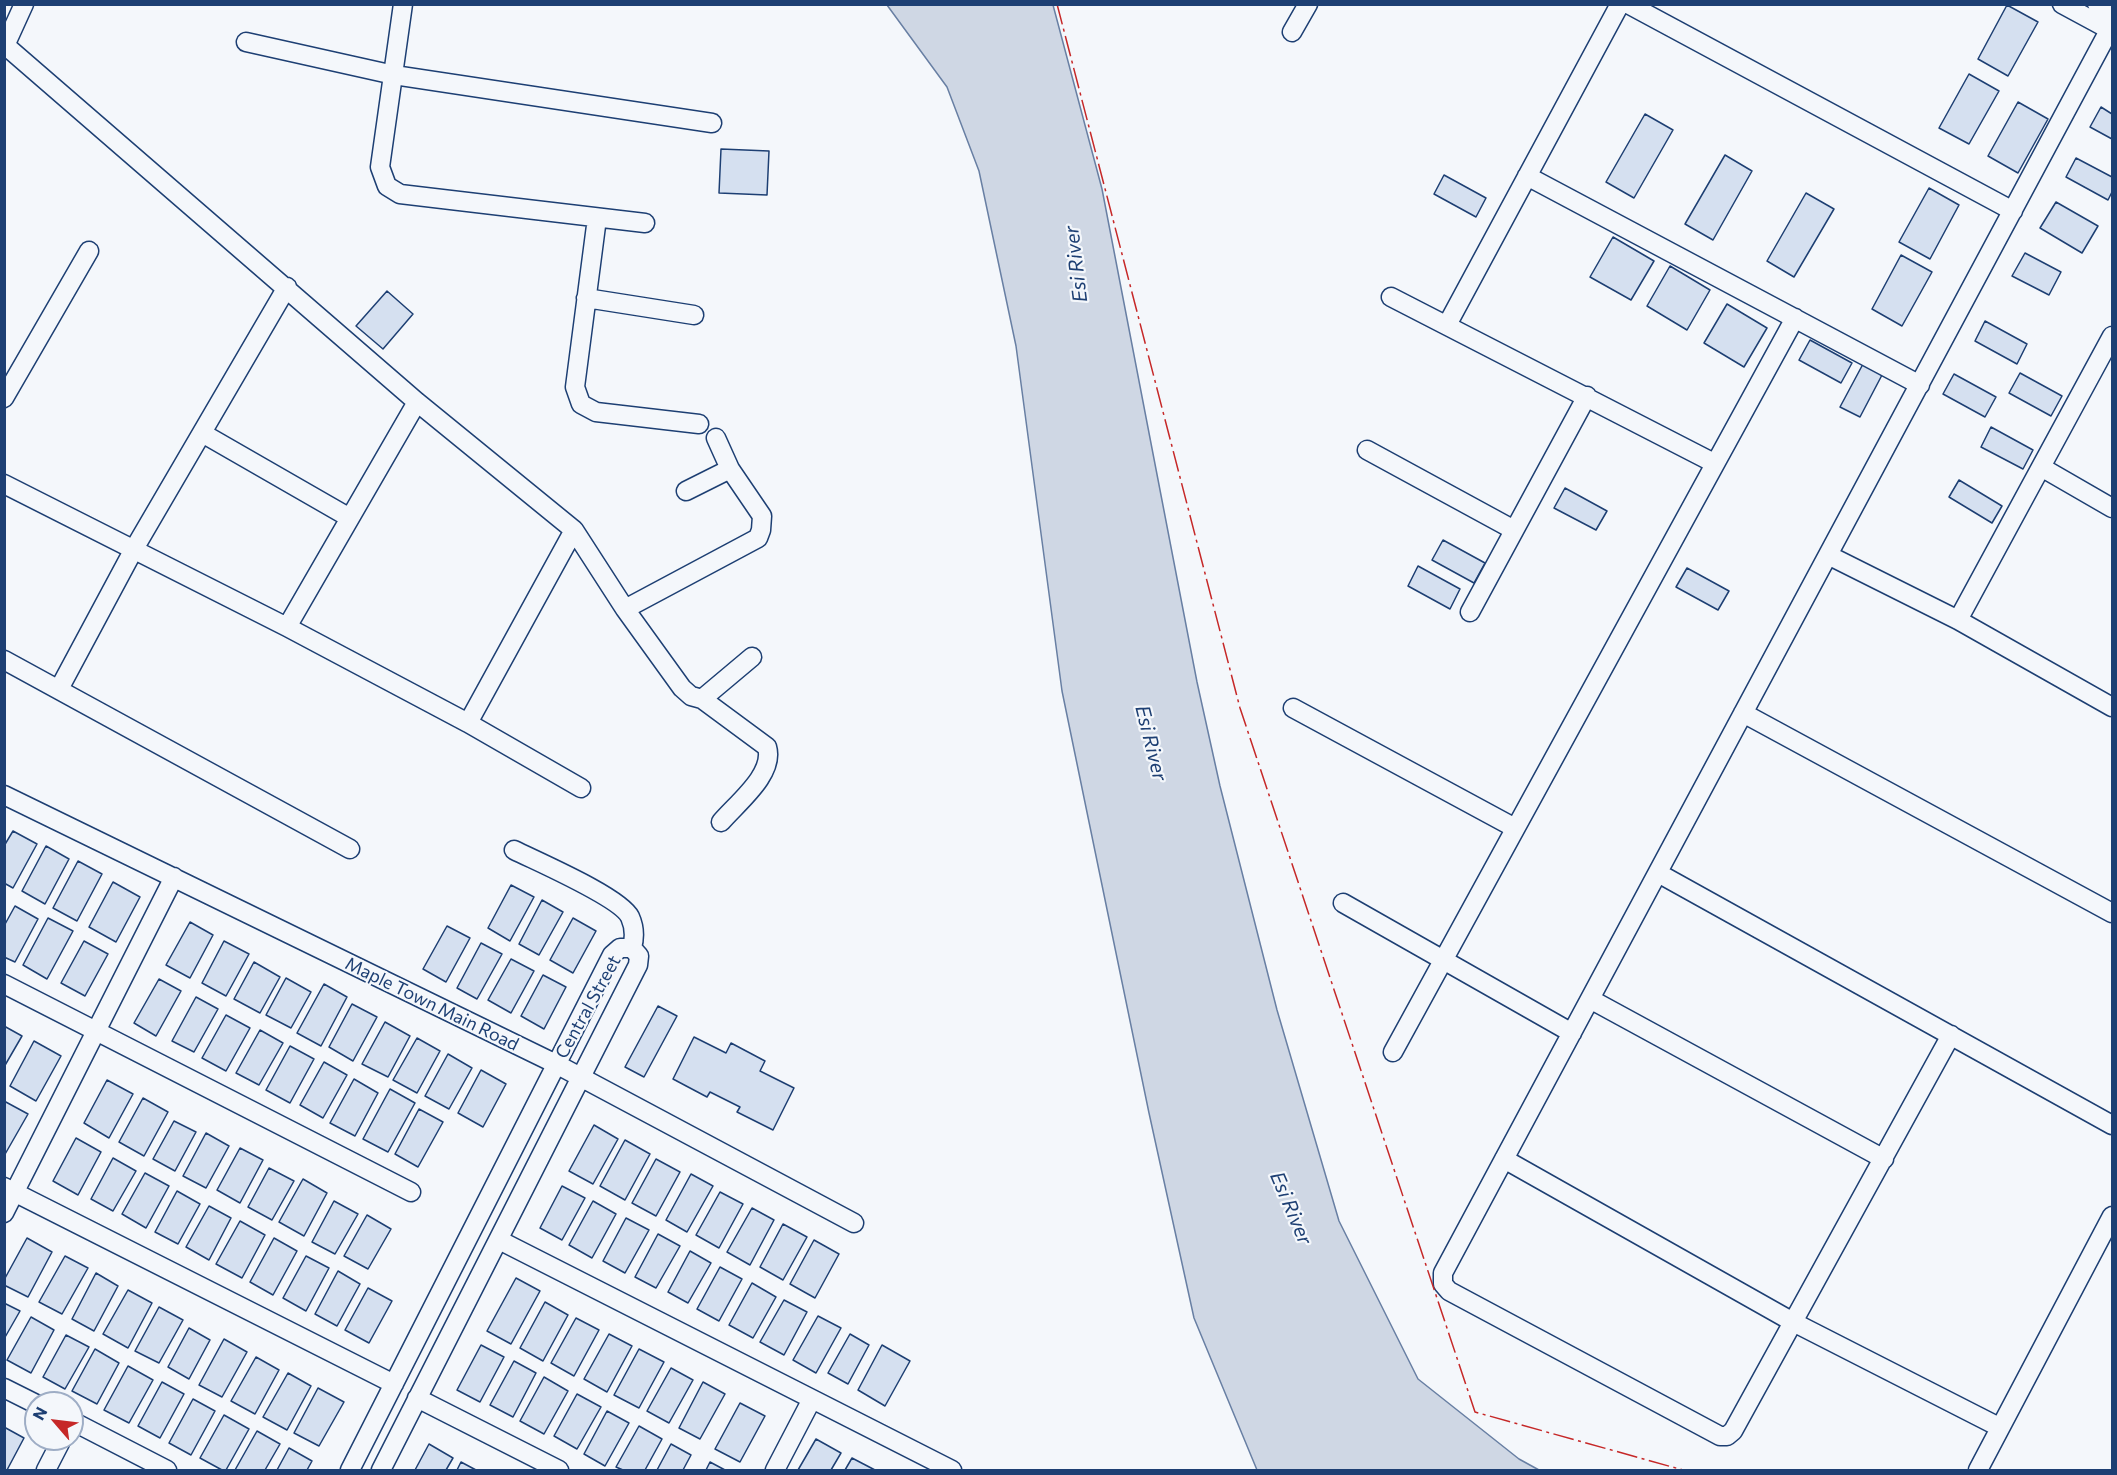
<!DOCTYPE html>
<style>
body{margin:0}
#map{position:relative;width:2117px;height:1475px;overflow:hidden;background:#f4f7fb;font-family:Commissioner,sans-serif}
canvas{display:block}
.frame{position:absolute;inset:0;border:6px solid #1d3f73;pointer-events:none}
.north{position:absolute;left:24px;top:1391px;width:60px;height:60px;box-sizing:border-box;background:#f4f7fb;border:2px solid #9eadc5;border-radius:50%;rotate:298deg;font-size:16px;font-weight:700;line-height:24px;text-align:center;color:#1d3f73}
.north::after{content:'';display:block;margin:auto;width:21px;height:27px;background:#c62828;clip-path:polygon(50% 0,100% 100%,50% 72%,0 100%)}
</style>
<div id="map">
<canvas width="2117" height="1475"></canvas>
<div class="frame"></div>
<div class="north">N</div>
</div>
<script>
const g = document.querySelector('canvas').getContext('2d');
g.lineJoin = 'round';
function fillPath(path, color) { g.fillStyle = color; g.fill(path, 'evenodd'); }
function stroke(path, color, width, dash) { g.strokeStyle = color; g.lineWidth = width; g.lineCap = dash ? 'butt' : 'round'; g.setLineDash(dash || []); g.stroke(path); }
function label(font, color, halo, rows, align = 'center') {
  g.font = font + ' Commissioner,sans-serif'; g.lineWidth = 4.5; g.setLineDash([]); g.textBaseline = 'middle'; g.strokeStyle = halo; g.fillStyle = color; for (const [text, x, y, turn = 0] of rows) {
    g.save(); g.translate(x, y); g.rotate((+turn || 0) * Math.PI / 180); g.textAlign = isNaN(turn) ? turn : align; if (halo) g.strokeText(text, 0, 0); g.fillText(text, 0, 0); g.restore();
  }
}
const water = new Path2D(`
 M887,5H1053L1102,189L1197,682L1220,786L1277,1010L1339,1221L1418,1379L1519,1459L1539,1470H1257L1194,1318L1149,1113L1062,691L1016,346L979,171L947,87Z`);
fillPath(water, '#cfd7e4');
stroke(water, '#687fa3', 1.5);
const building = new Path2D(`
 M2007,5L2038,22L2008,76L1978,59Z
 M1969,74L1999,91L1969,144L1939,128Z
 M2018,102L2048,119L2018,173L1988,156Z
 M2101,107L2112,114V139L2090,127Z
 M1645,114L1673,130L1634,198L1606,182Z
 M721,149L769,151L767,195L719,193Z
 M1725,155L1752,171L1713,240L1685,224Z
 M2076,158L2112,177V192L2108,200L2066,177Z
 M1444,175L1486,198L1476,217L1434,194Z
 M1929,188L1959,205L1930,259L1899,242Z
 M1806,193L1834,209L1794,277L1767,261Z
 M2056,202L2098,226L2082,253L2040,228Z
 M1613,237L1654,261L1631,300L1590,277Z
 M2025,253L2061,272L2049,295L2012,276Z
 M1901,255L1932,272L1902,326L1872,309Z
 M1670,266L1710,290L1687,330L1647,306Z
 M387,291L413,314L383,349L356,326Z
 M1727,304L1767,328L1744,367L1704,343Z
 M1985,321L2027,344L2017,364L1975,341Z
 M1810,340L1852,363L1841,383L1799,360Z
 M1863,364L1882,375L1860,417L1840,407Z
 M2020,373L2062,396L2051,416L2009,393Z
 M1954,374L1996,397L1985,417L1943,394Z
 M1991,427L2033,450L2023,469L1981,447Z
 M1959,480L2002,506L1992,523L1949,497Z
 M1565,488L1607,511L1596,530L1554,508Z
 M1443,540L1485,563L1474,583L1432,560Z
 M1418,566L1460,589L1450,609L1408,586Z
 M1687,568L1729,591L1718,610L1676,587Z
 M13,831L37,844L13,888L4,883V846Z
 M46,846L69,859L45,904L22,891Z
 M78,861L102,874L77,921L53,908Z
 M113,882L140,897L116,942L89,927Z
 M511,885L534,897L510,941L488,928Z
 M542,900L563,912L539,955L519,944Z
 M15,906L38,919L15,962L4,957V926Z
 M48,918L73,931L47,979L23,965Z
 M573,918L596,931L573,973L550,960Z
 M190,922L213,935L190,978L166,965Z
 M447,926L470,938L446,982L423,969Z
 M84,941L108,954L85,996L61,983Z
 M224,941L249,954L226,996L202,983Z
 M481,943L502,954L477,999L457,988Z
 M511,959L534,971L511,1013L488,1000Z
 M254,962L280,977L260,1013L234,999Z
 M543,975L566,987L544,1029L521,1016Z
 M286,978L311,992L291,1028L266,1015Z
 M159,979L181,991L156,1036L134,1023Z
 M324,984L347,997L321,1046L297,1033Z
 M196,997L218,1009L194,1052L172,1041Z
 M352,1004L377,1017L353,1061L329,1047Z
 M658,1006L677,1016L644,1077L625,1067Z
 M226,1015L250,1028L226,1071L202,1058Z
 M385,1022L410,1036L388,1077L362,1064Z
 M4,1026L22,1036L4,1067Z
 M260,1030L283,1043L259,1085L236,1073Z
 M694,1037L726,1053L731,1043L765,1061L760,1071L794,1088L773,1130L737,1112L740,1107L710,1092L707,1097L673,1079Z
 M417,1038L440,1051L417,1093L393,1080Z
 M34,1041L61,1056L36,1101L10,1086Z
 M290,1046L314,1059L290,1103L266,1090Z
 M448,1054L472,1068L449,1109L425,1096Z
 M324,1062L347,1075L323,1118L300,1105Z
 M481,1070L506,1084L483,1127L458,1113Z
 M354,1079L378,1093L355,1136L330,1123Z
 M107,1080L133,1094L109,1138L84,1123Z
 M390,1089L415,1103L388,1152L363,1139Z
 M143,1098L168,1112L144,1156L119,1142Z
 M4,1101L28,1114L4,1156Z
 M419,1109L443,1122L418,1167L395,1154Z
 M174,1121L196,1132L175,1171L153,1159Z
 M594,1125L618,1139L593,1184L569,1171Z
 M206,1133L229,1146L206,1188L183,1176Z
 M76,1138L101,1152L78,1195L53,1181Z
 M625,1140L650,1154L625,1200L600,1186Z
 M240,1148L263,1160L240,1203L217,1190Z
 M113,1158L136,1171L113,1211L91,1199Z
 M656,1159L680,1172L656,1216L632,1203Z
 M269,1168L294,1181L272,1220L248,1207Z
 M145,1173L169,1186L146,1228L122,1214Z
 M691,1174L713,1186L687,1232L666,1220Z
 M303,1179L327,1193L304,1236L279,1222Z
 M562,1186L585,1198L562,1240L540,1228Z
 M177,1191L200,1204L178,1244L155,1232Z
 M720,1192L743,1204L719,1248L696,1235Z
 M334,1201L358,1214L335,1254L312,1242Z
 M593,1201L616,1214L592,1258L569,1245Z
 M209,1206L231,1218L209,1260L186,1247Z
 M752,1208L774,1220L750,1265L727,1252Z
 M367,1215L391,1229L368,1269L344,1256Z
 M626,1218L649,1230L625,1273L603,1261Z
 M240,1221L265,1235L242,1278L216,1264Z
 M783,1224L807,1237L783,1280L760,1267Z
 M658,1234L680,1246L656,1288L635,1277Z
 M27,1238L52,1252L28,1297L4,1285V1280Z
 M274,1238L297,1251L273,1295L250,1282Z
 M814,1240L839,1254L815,1298L790,1284Z
 M690,1251L711,1263L688,1303L668,1292Z
 M65,1256L88,1268L62,1314L39,1302Z
 M306,1256L329,1268L306,1311L283,1298Z
 M720,1267L742,1279L719,1321L697,1309Z
 M338,1271L360,1284L337,1326L315,1314Z
 M96,1273L118,1286L94,1331L72,1319Z
 M516,1278L540,1291L511,1344L487,1331Z
 M752,1283L776,1297L753,1338L729,1325Z
 M368,1288L392,1301L369,1343L345,1330Z
 M128,1290L152,1303L128,1348L103,1334Z
 M784,1300L807,1312L784,1355L760,1342Z
 M545,1302L568,1315L543,1361L520,1348Z
 M4,1303L20,1311L4,1339Z
 M159,1307L183,1320L159,1363L135,1351Z
 M818,1316L841,1328L816,1373L793,1360Z
 M31,1317L54,1330L31,1373L7,1360Z
 M576,1318L599,1330L574,1376L551,1363Z
 M189,1328L210,1340L189,1379L168,1367Z
 M609,1334L632,1346L607,1392L584,1379Z
 M850,1334L869,1345L848,1384L828,1373Z
 M66,1335L89,1347L65,1389L43,1377Z
 M224,1339L247,1352L222,1397L199,1385Z
 M481,1345L504,1357L480,1402L457,1390Z
 M882,1345L910,1361L885,1406L858,1390Z
 M95,1349L119,1363L97,1404L72,1391Z
 M639,1349L664,1362L639,1408L614,1395Z
 M256,1357L279,1370L255,1414L231,1401Z
 M514,1361L536,1373L513,1417L490,1405Z
 M128,1366L153,1380L129,1423L104,1410Z
 M671,1368L693,1380L669,1423L647,1411Z
 M288,1373L311,1386L287,1430L263,1417Z
 M544,1377L568,1391L544,1434L520,1421Z
 M162,1382L184,1394L160,1438L138,1426Z
 M703,1382L725,1394L700,1439L679,1428Z
 M318,1388L344,1402L319,1446L294,1433Z
 M577,1394L601,1407L577,1449L554,1436Z
 M193,1399L215,1411L191,1455L169,1443Z
 M740,1403L765,1416L740,1462L715,1449Z
 M607,1411L629,1423L605,1466L584,1454Z
 M224,1415L249,1429L226,1470H222L200,1458Z
 M639,1426L662,1439L645,1470H623L616,1467Z
 M4,1427L24,1438L7,1470H4Z
 M257,1431L280,1444L265,1470H235Z
 M816,1439L841,1453L831,1470H798Z
 M429,1444L453,1458L446,1470H415Z
 M671,1444L691,1455L683,1470H657Z
 M289,1448L312,1461L307,1470H277Z
 M852,1458L875,1470H845Z
 M461,1462L476,1470H457Z
 M710,1462L725,1470H706Z`);
fillPath(building, '#d5e0f0');
stroke(building, '#1d3f73', 1.5);
const minor = new Path2D(`
 M403,4L380,167L387,186L400,194L645,223
 M1628,4L2013,211
 M2062,4L2112,31
 M2097,4L2112,13
 M1292,32L1308,4
 M246,42L394,75L712,123
 M4,48L24,4
 M1527,176L1920,385
 M597,218L575,387L581,404L596,412L699,424
 M1391,297L1714,463
 M586,298L694,315
 M1447,325L1620,4
 M4,398L89,251
 M202,433L350,518
 M1367,450L1514,530
 M2041,467L2112,508
 M4,484L287,627L468,723L574,530L417,402L6,46
 M686,491L730,469
 M574,530L625,609L682,688L691,696L702,699L752,657
 M1828,555L1958,620L2112,707
 M625,609L758,538L761,530L762,516L730,469L716,438
 M1470,612L1587,396
 M1958,620L2112,336
 M287,627L417,402
 M4,660L350,849
 M59,689L134,549L287,287
 M702,699L767,747C775,774 737,803 721,822
 M1293,708L1515,828
 M1743,713L2112,913
 M468,723L581,788
 M4,795L556,1064L854,1223
 M514,850C538,862 620,897 630,917C635,928 635,937 632,948
 M1658,873L2112,1125
 M1343,903L1572,1033
 M4,984L411,1192
 M1590,999L1884,1159
 M1951,1035L1733,1431L1727,1436H1720L1449,1291L1443,1284V1273L2112,25
 M1393,1052L1795,318
 M1504,1159L1793,1322L1999,1427
 M4,1187L394,1384
 M4,1213L174,877
 M499,1240L952,1470
 M4,1388L36,1404
 M417,1398L559,1470
 M72,1421L167,1470
 M46,1470L62,1439
 M350,1470L612,955L620,948H632L639,956L638,965L381,1470
 M775,1470L812,1399
 M1978,1470L2112,1216`);
stroke(minor, '#1d3f73', 21);
stroke(minor, '#f4f7fb', 18);
stroke(new Path2D(`
 M1057,4L1240,708L1475,1412L1683,1470`), '#c62828', 1.5, [21, 4.5, 3, 4.5]);
label('18px', '#1d3f73', '#f4f7fb', [
 ["Maple Town Main Road",432,1004,26],
 ["Central Street",588,1007,-61]
]);
label('italic 20px', '#1d3f73', '#f4f7fb', [
 ["Esi River",1076,264,-97],
 ["Esi River",1151,743,76],
 ["Esi River",1291,1208,67]
]);
</script>
